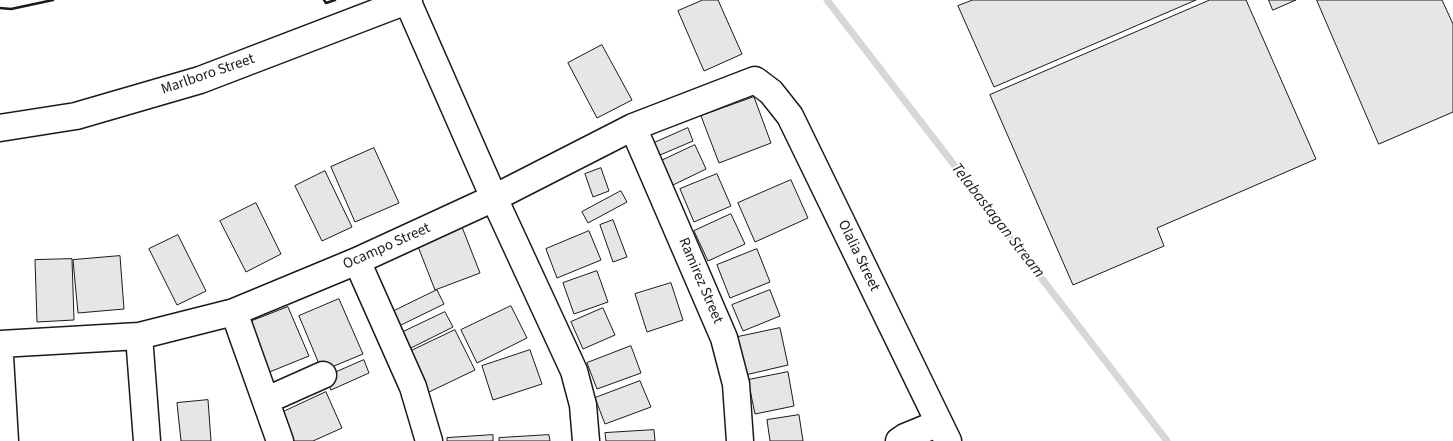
<!DOCTYPE html>
<style>
body{margin:0}
canvas{display:block;background:#fff}
</style>
<canvas width="1453" height="441"></canvas>
<script>
const g = document.querySelector('canvas').getContext('2d');
g.lineJoin = 'round';
function stroke(path, color, width, dash) { g.strokeStyle = color; g.lineWidth = width; g.lineCap = dash ? 'butt' : 'round'; g.setLineDash(dash || []); g.stroke(path); }
function fillPath(path, color) { g.fillStyle = color; g.fill(path, 'evenodd'); }
function label(font, color, halo, rows, align = 'center') {
  g.font = font + ' "Source Sans 3",sans-serif'; g.lineWidth = 4; g.setLineDash([]); g.textBaseline = 'middle'; g.strokeStyle = halo; g.fillStyle = color; for (const [text, x, y, turn = 0] of rows) {
    g.save(); g.translate(x, y); g.rotate((+turn || 0) * Math.PI / 180); g.textAlign = isNaN(turn) ? turn : align; if (halo) g.strokeText(text, 0, 0); g.fillText(text, 0, 0); g.restore();
  }
}
stroke(new Path2D(`
 M827,0L1167,441`), '#d7d7d7', 7);
const building = new Path2D(`
 M703,0H718L742,54L704,71L678,11Z
 M973,0H1196L994,87L958,6Z
 M1210,0H1246L1316,159L1157,228L1164,246L1073,285L990,95Z
 M1269,0H1296L1273,10Z
 M1317,0H1442L1453,24V112L1379,144Z
 M602,45L632,100L597,118L568,63Z
 M754,97L771,143L719,163L701,116Z
 M688,128L693,141L660,155L654,143Z
 M695,145L706,169L673,185L661,161Z
 M374,148L399,203L355,222L331,167Z
 M601,168L609,191L593,197L585,174Z
 M325,171L352,227L322,241L295,186Z
 M717,174L731,206L694,222L680,189Z
 M791,180L808,218L755,242L738,203Z
 M621,191L627,202L588,223L582,212Z
 M256,203L281,254L246,272L220,221Z
 M731,214L745,244L708,261L694,231Z
 M613,220L627,257L613,262L600,225Z
 M462,227L480,273L435,290L417,244Z
 M589,231L601,260L557,278L546,249Z
 M178,235L206,291L177,305L149,249Z
 M757,249L770,282L730,298L717,265Z
 M120,256L124,309L78,313L73,260Z
 M72,259L74,320L37,322L35,260Z
 M597,271L608,302L574,314L563,283Z
 M671,283L683,320L647,332L635,294Z
 M437,290L444,304L399,326L392,312Z
 M770,290L780,316L743,331L732,305Z
 M339,299L363,354L322,371L299,316Z
 M511,306L527,338L477,363L461,330Z
 M288,307L309,356L267,373L247,323Z
 M603,308L615,335L583,349L571,322Z
 M445,312L453,327L409,349L401,333Z
 M780,328L788,365L741,376L733,338Z
 M455,330L475,370L429,392L409,352Z
 M631,346L641,373L597,389L587,363Z
 M530,350L542,384L493,400L482,366Z
 M364,360L369,373L331,390L325,377Z
 M788,372L794,406L755,414L748,380Z
 M640,381L651,407L605,424L595,398Z
 M326,392L342,428L313,441H294L281,413Z
 M208,400L211,441H181L177,403Z
 M799,415L803,441H770L767,420Z
 M654,430L655,441H606L605,433Z
 M493,435V441H447V438Z
 M549,435L550,441H499V438Z`);
fillPath(building, '#e6e6e6');
stroke(building, '#1a1a1a', 1);
const minor = new Path2D(`
 M407,0L494,198L574,371L583,405L586,441
 M633,127L724,338L736,384L740,441
 M0,128L76,116L200,80L409,0
 M357,261L413,387L429,441
 M234,312L280,441
 M139,336L147,441
 M0,344L139,336L234,312L357,261L494,198L633,127L755,80L771,92L790,116L948,441
 M0,356L5,441
 M267,400L323,375
 M899,441L905,437L939,423`);
stroke(minor, '#1a1a1a', 29);
stroke(minor, '#fff', 26);
stroke(new Path2D(`
 M324,0L326,3L335,0
 M0,8L11,9L53,0`), '#1a1a1a', 2.5);
label('15px', '#1a1a1a', '#fff', [
 ["Marlboro Street",208,75,-19],
 ["Ocampo Street",387,247,-24],
 ["Olalia Street",858,256,64],
 ["Ramirez Street",700,281,67]
]);
label('italic 16px', '#1a1a1a', '#fff', [
 ["Telabastagan Stream",997,221,52]
]);
</script>
